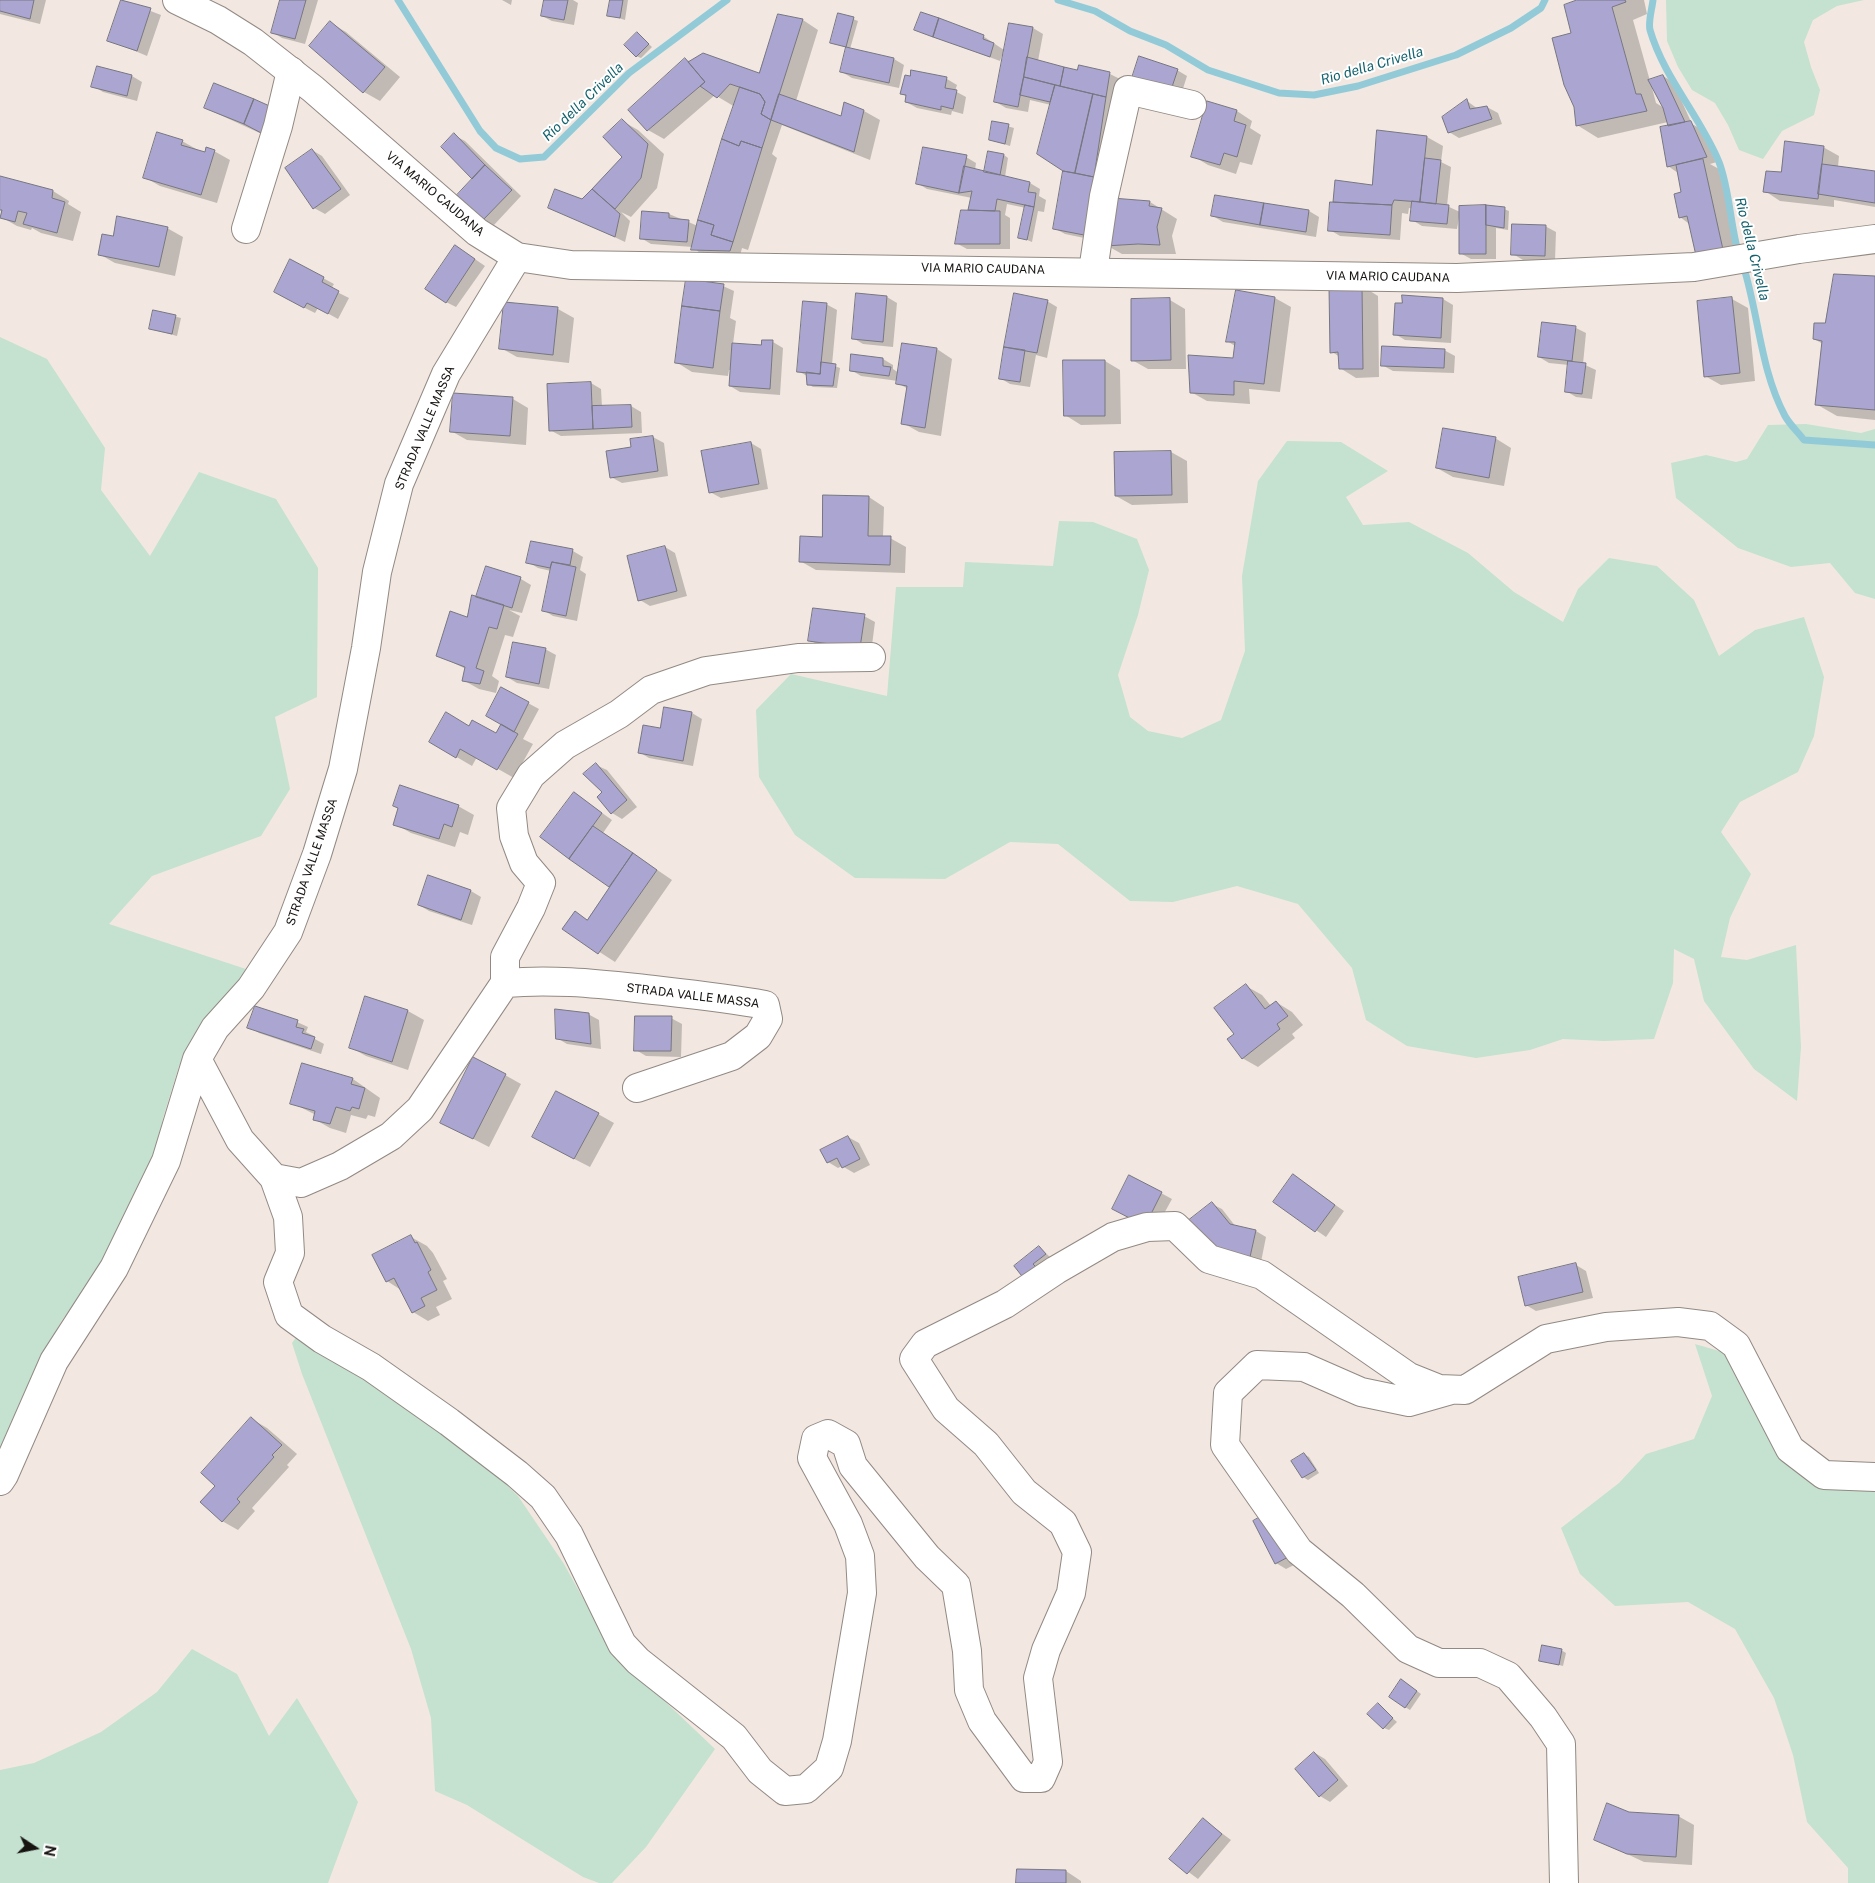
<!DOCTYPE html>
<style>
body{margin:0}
#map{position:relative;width:1875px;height:1883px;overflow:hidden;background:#f2e8e1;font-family:"Public Sans",sans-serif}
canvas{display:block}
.north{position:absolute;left:10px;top:1823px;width:50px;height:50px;-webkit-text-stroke:4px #fff;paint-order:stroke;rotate:101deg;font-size:14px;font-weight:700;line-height:20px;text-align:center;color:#161311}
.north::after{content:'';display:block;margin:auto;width:18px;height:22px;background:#161311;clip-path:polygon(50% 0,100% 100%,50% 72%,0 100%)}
</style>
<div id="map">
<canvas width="1875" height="1883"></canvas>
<div class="north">N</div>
</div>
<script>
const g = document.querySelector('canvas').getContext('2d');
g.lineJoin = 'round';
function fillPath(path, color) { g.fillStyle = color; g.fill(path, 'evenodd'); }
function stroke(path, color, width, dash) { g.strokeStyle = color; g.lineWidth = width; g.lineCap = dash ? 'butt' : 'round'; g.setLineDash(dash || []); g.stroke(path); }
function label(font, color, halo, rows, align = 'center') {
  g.font = font + ' "Public Sans",sans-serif'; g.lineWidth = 4; g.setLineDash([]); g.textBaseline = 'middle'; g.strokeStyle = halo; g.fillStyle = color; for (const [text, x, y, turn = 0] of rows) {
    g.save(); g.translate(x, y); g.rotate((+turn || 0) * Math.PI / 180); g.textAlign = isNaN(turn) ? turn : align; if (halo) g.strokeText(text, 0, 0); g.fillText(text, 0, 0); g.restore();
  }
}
fillPath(new Path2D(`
 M1666,0H1864L1837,6L1813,20L1804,42L1811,67L1820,90L1814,115L1782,131L1763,159L1739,150L1728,125L1715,103L1692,90L1678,67L1667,41Z
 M0,337L47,359L105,448L101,490L150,556L199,472L276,499L318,568L317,697L275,717L290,789L261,836L152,876L109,924L249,970L179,1066L163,1118L152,1172L112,1254L62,1320L39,1362L0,1457Z
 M1806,424L1861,433L1875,429V599L1855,593L1830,563L1791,567L1738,548L1676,498L1671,463L1706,455L1736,462L1747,459L1768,425Z
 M1287,441L1341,442L1388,471L1346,497L1363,525L1409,522L1468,553L1514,592L1563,622L1578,589L1609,558L1657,566L1694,600L1719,656L1755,630L1804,617L1824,677L1814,736L1798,772L1740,802L1721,832L1751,874L1730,918L1721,957L1747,960L1796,945L1801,1047L1797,1101L1754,1069L1704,1001L1694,959L1674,949L1673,983L1654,1039L1604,1041L1563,1039L1530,1050L1476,1058L1407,1046L1366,1020L1352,968L1298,904L1237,886L1173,902L1130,901L1058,844L1010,842L945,879L855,878L795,835L759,777L756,710L791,674L887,696L896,587H963L965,562L1053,566L1059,521L1093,522L1137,539L1149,570L1138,615L1118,675L1130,717L1148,731L1182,738L1221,720L1245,651L1242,576L1258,481Z
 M297,1336L387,1379L477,1456L518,1496L564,1564L612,1651L715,1749L646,1847L612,1883H599L583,1877L467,1805L435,1791L431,1718L411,1649L302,1374L292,1343Z
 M1695,1344L1733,1355L1801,1442L1831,1462L1875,1463V1883H1848V1868L1807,1822L1793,1755L1774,1698L1735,1629L1688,1602L1615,1606L1580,1574L1561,1528L1619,1483L1646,1454L1694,1439L1712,1396Z
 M192,1649L237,1674L269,1736L297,1698L358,1802L328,1883H0V1770L34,1763L101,1732L157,1692Z`), '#c4e2cf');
fillPath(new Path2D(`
 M0,0H46L40,24L0,14Z
 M122,0L161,15L147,56L109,40Z
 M281,0H318L305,44L282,38L272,32Z
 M502,0H512L511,5Z
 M545,0H573L578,3L574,25L552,21L542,16Z
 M612,0H628L625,20L609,15Z
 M1581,0H1644L1647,14L1633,20L1650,81L1663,76L1673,82L1692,124L1701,129L1717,162L1710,164L1719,169L1740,262L1680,217L1683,193L1678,173L1668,166V122L1598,138L1577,125L1572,34ZM1651,84L1664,108L1656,103Z
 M779,16L803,20L818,30L796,101L842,117L864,111L880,120L870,160L782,125L772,154L777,158L748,250L742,248L740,256L702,255L693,247L651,244L641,238L669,214L698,226L735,107L715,95L664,139L648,130L685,60L760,74Z
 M853,19L858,21L850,49L894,59L904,65L899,88L852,78L842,72L847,48L832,42Z
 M331,23L346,32L400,77L380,101L364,92Z
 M1033,28L1043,34L1038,61L1078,71L1110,74L1120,79L1094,240L1065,234L1054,228L1065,170L1051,105L1030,100L1028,112L1006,108L996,102Z
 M916,30L983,36L1004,50L1000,61Z
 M638,34L652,47L641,58L636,56Z
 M1177,70L1187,76L1180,98L1143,86Z
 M132,76L142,82L137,101L103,92L93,86Z
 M947,79L957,85L955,91L966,97L963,114L952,111L951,115L917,108L906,102L907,97L902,94Z
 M215,85L277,141L205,108Z
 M1467,101L1478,109L1487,107L1498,113L1502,124L1459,138L1449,132Z
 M1237,111L1252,121L1250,128L1261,135L1252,165L1240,162L1236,174L1208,165L1193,156Z
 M622,121L638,130L664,154L657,188L631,217L621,212L630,221L625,242L550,207L582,200L623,157Z
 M993,122L1014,128L1010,146L990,140Z
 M1378,132L1427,137L1443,146L1441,162L1451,167L1447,206L1460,212L1457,229L1422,226L1412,220L1413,209L1409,208L1408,214L1402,213L1400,240L1340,236L1330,230L1339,203L1334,201L1373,186Z
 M454,135L465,141L521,196L494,225L484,219L459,195L474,178Z
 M182,141L205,154L214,151L230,160L217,203L160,186L144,177Z
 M1823,147L1839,156L1838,167L1875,172V207L1834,200V207L1780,201L1765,191L1782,174Z
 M312,150L322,156L350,195L325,214L314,208Z
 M1004,155L1008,158L1005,177L1030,183L1040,189L1039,196L1046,200L1044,212L1038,211L1032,242L1020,237L1026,208L1007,204L1005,215L1010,218V249H967L956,243L972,198L927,189L917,183L966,157L976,163L975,170L985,172Z
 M0,177L53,191L69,201L68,204L81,212L73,241L41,233L32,228L31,230L17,226L1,217Z
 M1150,202L1177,219L1172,236L1176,254H1122L1106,245Z
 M1461,207L1504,209L1509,211L1508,230L1496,228V259H1471L1460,253Z
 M1309,211L1319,217L1316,237L1223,222L1213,216Z
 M1545,226L1556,232L1555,261L1523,260L1513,254Z
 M167,228L183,237L175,276L115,263L99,254L114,237Z
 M466,253L485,266L456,307L446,302Z
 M1875,277V420L1837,416L1816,404L1823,344L1814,339Z
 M323,278L334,284L331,289L349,298L338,319L318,308L315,313L285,298Z
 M723,286L734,291L730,318L736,321L733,344L762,347L763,341L773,342L783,348L780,395L740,392L730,386L731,370H729L728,376L692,372L676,362Z
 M1362,286L1378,296L1379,377L1356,378L1340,368V357L1332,352Z
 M1237,292L1275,298L1291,307L1280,392L1249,389L1250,404L1207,401L1191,392L1234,360L1235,346L1227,341Z
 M887,297L897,303L893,347L863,344L853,338Z
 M1403,297L1443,299L1453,305L1451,343L1405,340L1395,334Z
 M1732,299L1748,308L1755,381L1721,385L1705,376Z
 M1170,300L1185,309L1186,369H1148L1132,360Z
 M1047,301L1057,307L1047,358L1036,355L1030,387L1010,384L1000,378Z
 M505,303L558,309L574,318L569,363L517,357L501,348Z
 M826,304L837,310L832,365L840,368L837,388L813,387L808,384L807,376L798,371Z
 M154,311L181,318L177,336L150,329Z
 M1543,324L1576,328L1586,333L1583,364L1596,370L1592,399L1576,397L1566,391L1569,365L1549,363L1539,357Z
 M937,349L952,359L941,436L919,432L903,423L908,389L898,383V381L861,376L851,370L853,355L883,359L893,365V369L899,373Z
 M1444,350L1455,356L1454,373L1393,371L1382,365Z
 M1105,361L1120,370L1121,424L1081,425L1065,415Z
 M591,383L601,389L602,407L631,406L641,412L642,433L561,436L550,430Z
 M513,399L528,408L526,445L467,440L451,431Z
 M653,437L664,443L668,476L622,483L611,477L632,448L631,440Z
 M1495,438L1511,448L1504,486L1453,477L1437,468Z
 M751,443L761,449L768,489L721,498L710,492Z
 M1171,452L1187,461L1188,503L1132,505L1116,496Z
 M869,497L884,507L883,537L890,538L906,547L905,573L816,570L800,561Z
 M665,547L675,553L687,596L650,606L640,600Z
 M573,551L583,557L580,570L586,574L577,621L553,616L543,610L551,571L538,568L528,562Z
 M487,568L521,579L531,585L522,613L509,610L520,616L513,637L505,635L492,676L499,681L496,693L479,689L463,680L466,669L437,655L468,618L477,598Z
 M864,616L875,622L871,653L820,646L810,640Z
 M545,649L556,655L549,689L517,683L507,677Z
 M502,689L539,709L523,739L533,744L514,778L477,757L472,766L431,742L496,735L502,724Z
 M665,708L692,713L702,719L693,766L649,758L639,752L661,729Z
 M596,765L607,770L637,807L622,819L612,813Z
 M584,800L612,820L603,833L672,880L615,962L564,929L575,913L588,920L611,887L542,837Z
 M394,806H458L474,815L468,835L460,832L455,847L411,833L395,824L400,809Z
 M428,877L471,891L481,897L472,925L429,911L419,905Z
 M1246,986L1262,995L1271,1006L1276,1002L1292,1012L1303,1025L1292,1034L1295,1038L1258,1067L1242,1058L1236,1034Z
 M366,998L408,1011L424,1020L408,1070L366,1056L350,1047Z
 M588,1014L599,1020L601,1049L567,1044L557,1038Z
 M671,1018L682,1024L681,1057L646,1056L636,1050Z
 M297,1022L308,1027L306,1032L314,1036L313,1038L324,1044L321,1054L259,1033L249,1027Z
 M505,1075L521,1084L489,1147L458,1131Z
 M353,1079L380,1098L375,1117L368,1115L366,1119L351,1115L346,1133L330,1128L314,1119L316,1115L292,1103Z
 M598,1114L614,1123L590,1167L549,1146Z
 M848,1137L859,1143L870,1165L854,1173L842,1166L838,1168L828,1162Z
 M1294,1176L1344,1211L1326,1237L1275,1202Z
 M1161,1193L1172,1199L1155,1230L1124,1214Z
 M1212,1204L1222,1209L1236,1227L1256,1231L1266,1237L1261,1262L1225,1255Z
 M411,1237L427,1246L433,1253L447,1279L443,1281L452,1299L436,1307L440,1315L428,1321L413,1312L401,1290L387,1281Z
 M1039,1247L1050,1257L1026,1279Z
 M1576,1265L1586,1271L1593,1298L1536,1311L1526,1305Z
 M252,1419L267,1428L297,1454L287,1465L289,1467L252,1508L255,1511L238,1530L222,1521L217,1486Z
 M1304,1454L1309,1457L1319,1473L1308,1480L1303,1477L1293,1461Z
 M1254,1521L1302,1561L1286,1569L1276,1563Z
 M1561,1650L1566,1653L1563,1666L1540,1660Z
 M1406,1683L1421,1694L1410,1710L1405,1707Z
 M1378,1705L1397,1722L1389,1730L1384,1728Z
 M1315,1753L1325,1759L1348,1786L1330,1802L1320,1796Z
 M1629,1813L1678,1816L1694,1825L1692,1865L1644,1862L1595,1839Z
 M1204,1820L1231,1840L1198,1879L1171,1859Z
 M1066,1871L1081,1881V1883H1018Z`), '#0003');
stroke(new Path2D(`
 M398,0L480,131L496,148L520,159L544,157L629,73L727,0
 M1058,0L1095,11L1130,31L1166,45L1208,70L1279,93L1314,95L1358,86L1456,55L1511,28L1541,8L1545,0
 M1653,0C1652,9 1648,22 1650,30C1664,78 1700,116 1719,162C1730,191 1730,225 1739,255
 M1743,265C1759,315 1760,369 1785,416C1790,425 1798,432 1804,440L1875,445`), '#92cbd7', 7);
const building = new Path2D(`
 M0,0H34L30,19L0,11Z
 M121,0L151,8L137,51L107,41Z
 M280,0H306L295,39L271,33Z
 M544,0H568L564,20L541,16Z
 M610,0H623L620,18L607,16Z
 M1577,0H1625L1626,2L1612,7L1636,94H1641L1647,111L1576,126L1574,107L1564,85L1552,38L1571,33L1564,5Z
 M921,12L939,18L933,37L914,30Z
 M838,13L854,17L846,47L830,43Z
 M778,14L803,19L771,120L761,114L765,102L760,94L730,84L717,98L700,86L705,82L688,62L703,53L759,73Z
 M939,18L984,35L983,39L994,43L990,57L933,37Z
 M330,21L385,67L363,93L309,46Z
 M1009,23L1033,27L1018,107L994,102Z
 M637,32L649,44L636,57L624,45Z
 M846,47L894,58L889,83L840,72Z
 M1139,56L1178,69L1170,93L1131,81Z
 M1027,57L1064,67L1060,86L1024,77Z
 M685,58L705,82L647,131L628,110Z
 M1079,65L1110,72L1106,97L1060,86L1064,67L1077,70Z
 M97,66L132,75L127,96L91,87Z
 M911,70L947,77L945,88L957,90L953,109L941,106V110L905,102L906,95L900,94L905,75L910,76Z
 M1663,75L1685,122L1668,126L1663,108L1648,80Z
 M1024,77L1055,85L1050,102L1020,95Z
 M214,83L254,99L244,124L204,108Z
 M1055,85L1093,94L1075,173L1063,171L1037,154Z
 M740,87L760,94L765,102L761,114L771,120L762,148L741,141L739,146L722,139Z
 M779,94L841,116L844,102L864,110L854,152L771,120Z
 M1093,94L1106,97L1094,177L1075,173Z
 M254,99L274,108L267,136L244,124Z
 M1467,99L1470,109L1487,106L1492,119L1448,133L1442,117Z
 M1207,101L1237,110L1234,121L1246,125L1237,157L1224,153L1220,165L1191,157Z
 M622,119L648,144L641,178L615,209L592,189L622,157L603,137Z
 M992,121L1009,124L1005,144L989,140Z
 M1691,121L1707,157L1667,167L1660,127Z
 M1377,130L1427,136L1420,202L1394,200L1392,205L1333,202L1335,180L1372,185Z
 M157,132L183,140L181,145L205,152L206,147L215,150L201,195L143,178Z
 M454,133L485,165L472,179L441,147Z
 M722,139L739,146L741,141L762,148L733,242L711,235L714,225L698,220Z
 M1785,141L1824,146L1818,199L1763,192L1766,171L1781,172Z
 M923,147L967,155L959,193L916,184Z
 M312,149L341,189L313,209L285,168Z
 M988,151L1004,154L1000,175L984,172Z
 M1425,158L1441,160L1436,204L1420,202Z
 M1703,159L1724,254L1697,260L1687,216L1679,218L1674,194L1681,192L1676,165Z
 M1822,164L1875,171V203L1818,194Z
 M485,165L512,190L483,220L457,195Z
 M964,166L1030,182L1028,192L1036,193L1034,207L997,199L995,211L968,210L972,191L959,193Z
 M1063,171L1094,177L1084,235L1053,229Z
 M0,176L53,190L52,198L65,202L57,233L23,224L27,213L18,211L15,222L0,218L2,210H0Z
 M555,189L582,199L592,189L620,214L615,237L548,208Z
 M1215,195L1264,203L1260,225L1211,216Z
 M1112,198L1150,201L1149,206L1162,208L1157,227L1160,245L1138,244L1105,246Z
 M1412,201L1449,205L1447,224L1410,221Z
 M1330,202L1392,205L1390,235L1328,231Z
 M1264,203L1309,210L1306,232L1260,225Z
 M1025,205L1034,207L1027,240L1018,238Z
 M1486,205L1505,207L1504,228L1486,225Z
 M1486,205V254H1459V206Z
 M961,210L1000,211V244H955Z
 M642,211L669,213V218L689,220L687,242L640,239Z
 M117,216L168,227L159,267L98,255L102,234L113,236Z
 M698,220L714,225L711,235L733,242L730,251L691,250Z
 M1512,224L1546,225L1545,256L1511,255Z
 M455,245L475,259L446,303L425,289Z
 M290,259L324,277L322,282L339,291L328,314L307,303L304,308L274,292Z
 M1834,274L1875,276V410L1815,405L1822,341L1813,339L1814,323H1825Z
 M686,279L724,284L720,311L682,306Z
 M1362,285L1363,369H1339L1338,352L1330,353L1329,286Z
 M1236,290L1275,297L1264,384L1234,381V395L1190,393L1188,355L1233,358L1235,342H1226Z
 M856,293L887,296L883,342L852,339Z
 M1014,293L1048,300L1037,353L1004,347Z
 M1402,295L1443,298L1441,338L1393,335L1395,303H1402Z
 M1732,297L1740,373L1704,377L1697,301Z
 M1170,298L1171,360L1131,361V299Z
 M803,301L827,303L820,374L797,372Z
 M504,302L558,307L553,355L499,349Z
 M682,306L720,311L713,368L675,363Z
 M153,310L176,315L172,334L149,329Z
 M1542,322L1576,326L1572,361L1538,357Z
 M762,340H773L770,389L729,386L732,343L761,345Z
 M902,343L937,348L925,428L901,424L907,386L896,384Z
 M1382,346L1445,349L1444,368L1381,366Z
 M1004,347L1025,350L1020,382L999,379Z
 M851,354L883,358V366L891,367L889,376L850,371Z
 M1063,360H1105V416H1064Z
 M1568,361L1586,363L1582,394L1565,392Z
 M821,362L836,364L833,386L807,385L806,372L820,374Z
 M591,382L593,429L549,431L547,384Z
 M453,393L513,397L510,436L450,432Z
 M631,405L632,427L593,429L592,406Z
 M1443,428L1496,437L1489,478L1436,468Z
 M653,436L658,471L610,478L606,451L631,447L630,439Z
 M751,442L759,484L709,493L701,451Z
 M1171,451L1172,495L1115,496L1114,452Z
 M823,495L869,496L868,536H891L890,565L799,562L800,536L822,537Z
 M531,541L573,549L570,565L552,562L550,568L526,563Z
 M665,546L677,591L638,601L627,556Z
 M552,562L576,567L566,616L542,611Z
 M486,566L521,577L512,608L476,597Z
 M472,595L504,605L497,629L489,627L476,668L484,671L480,684L462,681L465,667L436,656L450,611L467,617Z
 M813,608L865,614L860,648L808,641Z
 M513,642L546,648L539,684L506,677Z
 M501,687L529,702L514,732L486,716Z
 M664,707L692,712L683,761L638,753L643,725L660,728Z
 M446,712L469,726L472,720L496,733L501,724L518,734L497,770L460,749L456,758L429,742Z
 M596,763L627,800L611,814L597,797L602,792L583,774Z
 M400,785L459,805L452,827L444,824L439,839L393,825L398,808L393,806Z
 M574,792L602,813L569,859L540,837Z
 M593,826L633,853L609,887L569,859Z
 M633,853L657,870L598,954L562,929L575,911L587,920Z
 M428,875L471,890L461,920L418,905Z
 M1246,984L1265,1009L1276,1001L1288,1016L1277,1024L1280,1029L1242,1059L1227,1039L1234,1034L1214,1008Z
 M365,996L408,1010L392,1062L349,1048Z
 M255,1006L298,1020L296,1027L304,1029L302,1033L315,1037L311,1049L247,1028Z
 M555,1009L589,1013L591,1044L556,1039Z
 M635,1016H672L671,1051H634Z
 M473,1057L506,1074L473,1139L440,1123Z
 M302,1063L353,1078L351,1084L365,1088L359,1109L352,1107L350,1111L336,1107L330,1124L313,1120L315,1111L290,1104Z
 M556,1091L599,1113L574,1159L532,1137Z
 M848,1136L860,1159L842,1168L837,1158L827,1163L820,1150Z
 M1293,1174L1335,1205L1315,1232L1273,1202Z
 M1129,1175L1162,1192L1145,1226L1112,1209Z
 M1212,1202L1230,1224L1256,1230L1250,1257L1213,1250L1189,1220Z
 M411,1235L415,1243L417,1242L431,1270L428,1272L437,1290L421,1298L425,1306L412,1313L394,1278L386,1282L372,1255Z
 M1039,1246L1046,1254L1033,1264L1038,1269L1025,1280L1014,1266Z
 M1576,1263L1583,1292L1525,1306L1518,1277Z
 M251,1417L282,1445L272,1455L274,1457L237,1499L240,1502L222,1522L200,1502L215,1486L201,1473Z
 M1304,1453L1316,1470L1302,1478L1291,1461Z
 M1269,1512L1292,1555L1275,1564L1253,1521Z
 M1542,1645L1562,1649L1559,1665L1539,1661Z
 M1401,1679L1417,1691L1405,1708L1389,1697Z
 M1378,1703L1393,1718L1383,1729L1367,1714Z
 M1314,1752L1338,1780L1319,1797L1295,1769Z
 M1607,1803L1629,1812L1679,1815L1676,1857L1627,1854L1594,1840Z
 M1203,1818L1222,1834L1187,1874L1169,1859Z
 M1017,1869L1066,1870V1883H1016Z`);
fillPath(building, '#aba6d1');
stroke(building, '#777680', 1);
const minor = new Path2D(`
 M246,229L278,126L291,71
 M517,257L446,374L399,484L377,572L366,648L343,769L317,854L288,932L251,988L215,1028L197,1059L240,1140L274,1178L301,1183L340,1166L391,1136L420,1109L505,983C549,979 592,983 636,988C679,993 722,997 765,1005L768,1019L758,1036L732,1056L637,1088
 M1093,271L1104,196L1128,90L1192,105
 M505,983V957L531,908L541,883L524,863L514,836L511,808L531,775L565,745L619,714L651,690L706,671L798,658L871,657
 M274,1178L288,1217L290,1253L278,1282L289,1315L322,1339L371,1367L449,1422L517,1474L543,1497L569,1535L622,1644L638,1661L734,1737L760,1771L785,1791L806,1789L829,1768L837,1741L862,1593L860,1556L848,1524L812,1458L816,1439L828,1434L846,1444L853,1466L927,1557L956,1585L967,1651L969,1690L982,1721L1024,1778H1041L1048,1762L1038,1678L1046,1650L1071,1593L1077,1552L1063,1523L1024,1492L986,1444L946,1409L914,1359L925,1344L1005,1304L1056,1270L1113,1237L1147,1227L1175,1226L1209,1259L1262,1275L1409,1377L1439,1389L1465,1390L1546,1339L1606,1327L1678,1322L1710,1326L1736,1345L1790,1449L1824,1475L1875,1477
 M1451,1390L1409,1402L1361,1392L1304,1367L1257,1365L1228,1393L1225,1445L1299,1551L1353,1595L1408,1649L1439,1663H1480L1508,1676L1543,1717L1561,1744L1564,1883
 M0,1481L4,1475L54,1361L114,1268L166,1161L197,1059`);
const major = new Path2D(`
 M177,0L218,20L253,42L313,89L477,232L517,257L571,265L1457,278L1694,267L1799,249L1875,239`);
stroke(minor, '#928983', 30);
stroke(major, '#928983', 30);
stroke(minor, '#fff', 28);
stroke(major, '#fff', 28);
label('12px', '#161311', '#fff', [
 ["VIA MARIO CAUDANA",435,194,40],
 ["VIA MARIO CAUDANA",983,269,1],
 ["VIA MARIO CAUDANA",1388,277,1],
 ["STRADA VALLE MASSA",425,428,-67],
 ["STRADA VALLE MASSA",312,862,-71],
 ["STRADA VALLE MASSA",693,996,7]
]);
label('italic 14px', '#14626e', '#fff', [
 ["Rio della Crivella",1372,66,-16],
 ["Rio della Crivella",583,102,-44],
 ["Rio della Crivella",1752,249,76]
]);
</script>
